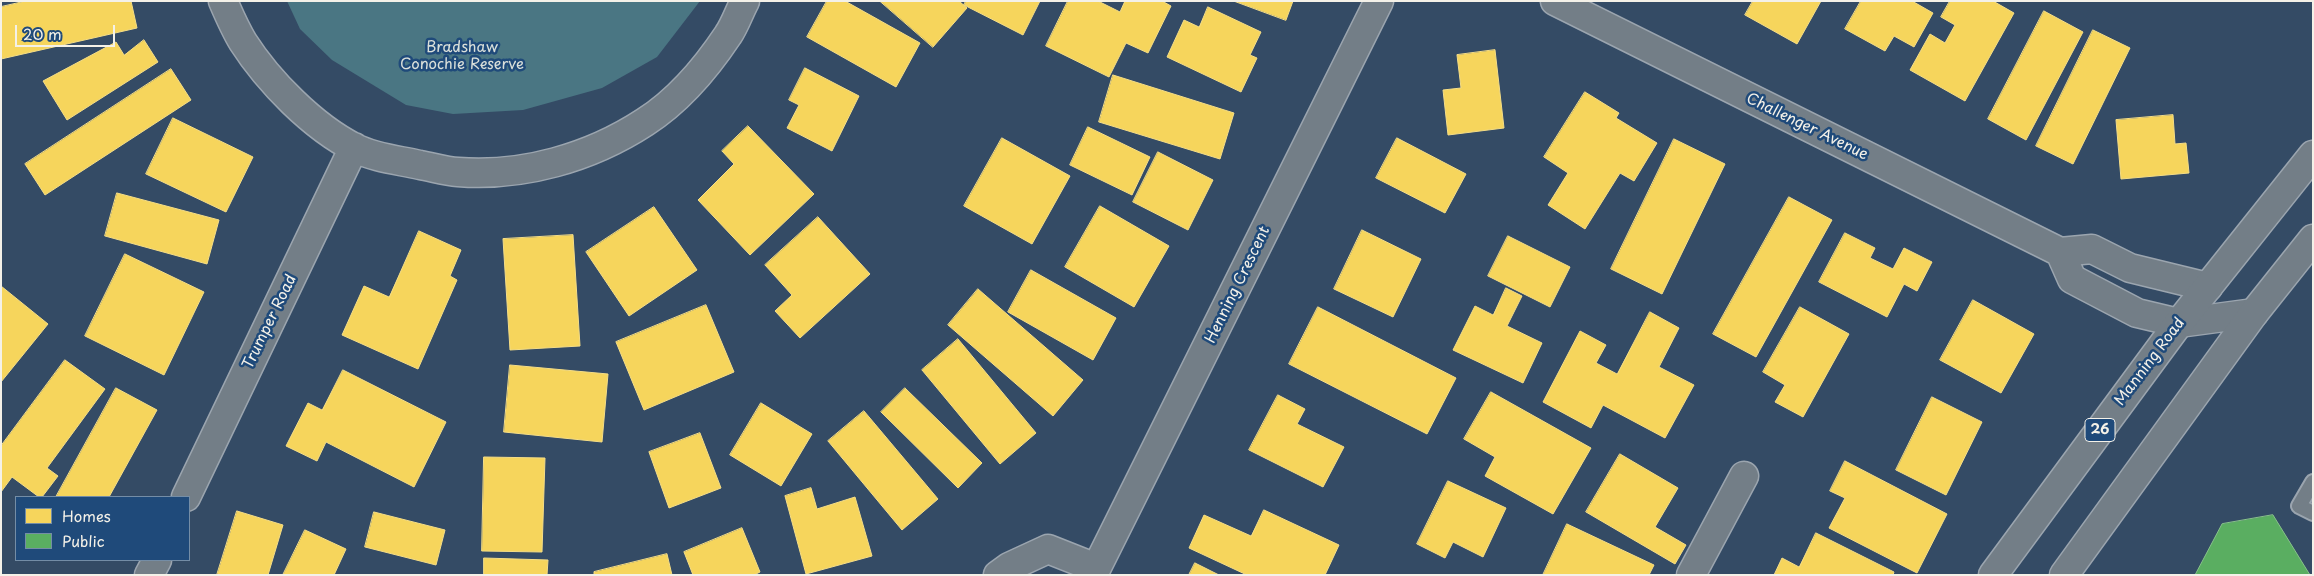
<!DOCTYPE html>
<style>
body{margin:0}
#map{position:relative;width:2314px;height:576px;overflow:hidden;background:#344b65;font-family:"Playpen Sans",sans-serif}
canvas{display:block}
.frame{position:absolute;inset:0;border:2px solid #f4f1e8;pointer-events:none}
.legend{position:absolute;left:15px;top:496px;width:175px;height:65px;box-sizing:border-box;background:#1f4a7a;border:1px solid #748da6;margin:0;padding:6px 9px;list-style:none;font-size:15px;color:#f4f1e8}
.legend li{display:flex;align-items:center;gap:10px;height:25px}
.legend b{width:25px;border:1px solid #748da6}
.scale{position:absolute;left:15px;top:25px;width:100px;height:22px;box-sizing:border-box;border:2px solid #f4f1e8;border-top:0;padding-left:6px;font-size:15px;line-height:18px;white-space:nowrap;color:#f4f1e8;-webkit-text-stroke:4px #1f4a7a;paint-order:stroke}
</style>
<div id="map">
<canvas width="2314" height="576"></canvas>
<div class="frame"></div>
<ul class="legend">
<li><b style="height:14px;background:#f6d55c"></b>Homes</li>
<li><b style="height:14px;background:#5aae61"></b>Public</li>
</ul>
<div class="scale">20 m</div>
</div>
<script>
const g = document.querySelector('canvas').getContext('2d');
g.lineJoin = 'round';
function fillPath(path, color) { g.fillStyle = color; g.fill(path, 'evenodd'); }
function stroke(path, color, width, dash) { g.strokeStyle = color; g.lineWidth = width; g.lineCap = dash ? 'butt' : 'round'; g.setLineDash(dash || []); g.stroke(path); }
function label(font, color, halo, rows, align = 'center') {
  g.font = font + ' "Playpen Sans",sans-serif'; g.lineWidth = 5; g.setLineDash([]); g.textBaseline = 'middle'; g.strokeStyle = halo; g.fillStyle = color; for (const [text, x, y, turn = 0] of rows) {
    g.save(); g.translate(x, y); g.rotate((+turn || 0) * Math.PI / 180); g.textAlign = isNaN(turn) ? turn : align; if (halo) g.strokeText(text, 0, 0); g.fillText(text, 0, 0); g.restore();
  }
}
fillPath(new Path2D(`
 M287,1H700L657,57L602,88L523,110L453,114L406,105L332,60L300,29Z`), '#4a7683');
const homes = new Path2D(`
 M26,1H131L137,28L1,59V7Z
 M827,1H845L920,43L896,87L807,37Z
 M880,1H959L967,8L933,47Z
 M966,1H1040L1023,35L964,5Z
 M1068,1H1098L1120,12L1125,1H1162L1171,6L1148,53L1126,43L1109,77L1046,46Z
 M1234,1H1293L1286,20Z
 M1753,1H1821L1797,44L1745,15Z
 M1861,1H1912L1933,13L1914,47L1894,36L1885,51L1845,29Z
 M1950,1H1993L2014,13L1965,101L1910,70L1930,34L1945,43L1955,25L1941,17Z
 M1208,7L1261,32L1250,55L1257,58L1241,92L1167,57L1184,20L1199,27Z
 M2044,11L2083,32L2026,140L1988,119Z
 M2093,30L2130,48L2073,164L2036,146Z
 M144,40L158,62L67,120L43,81L116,42L124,55Z
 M1495,50L1504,128L1448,135L1443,90L1461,88L1457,55Z
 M805,68L859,96L832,151L787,128L799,105L789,100Z
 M171,69L191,100L45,195L25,164Z
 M1113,75L1234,113L1220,159L1099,122Z
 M1585,92L1619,113L1616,118L1657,143L1634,181L1620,173L1585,229L1548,205L1568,173L1544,157Z
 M2173,115L2175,144L2186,143L2189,173L2121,179L2116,120Z
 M173,118L253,157L226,212L146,174Z
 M748,126L814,194L750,255L698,200L734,164L722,151Z
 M1088,127L1150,157L1132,195L1070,165Z
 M1002,138L1070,176L1032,244L964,206Z
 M1397,138L1466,174L1445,213L1376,178Z
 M1674,139L1725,164L1662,294L1611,269Z
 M1158,152L1213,180L1188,230L1133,202Z
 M117,193L219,220L207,264L105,236Z
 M1789,197L1832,220L1756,357L1713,334Z
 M1100,206L1169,246L1134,307L1065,267Z
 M654,207L697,270L629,316L586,252Z
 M818,217L870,274L800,338L775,311L792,295L765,265Z
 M1362,230L1421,259L1393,317L1334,289Z
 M419,231L461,250L450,276L457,280L418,369L342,335L364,286L389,297Z
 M1845,233L1875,248L1870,258L1893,269L1904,248L1932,262L1917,291L1904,284L1887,317L1819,282Z
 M573,235L580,346L510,350L503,239Z
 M1508,236L1570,267L1550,307L1488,276Z
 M125,254L204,292L164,375L85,336Z
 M1031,270L1116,318L1093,360L1008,312Z
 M1,286L48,324L1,382Z
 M1506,288L1522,296L1507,326L1542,343L1523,383L1453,350L1475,306L1493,315Z
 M978,289L1083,380L1053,416L948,325Z
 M1973,300L2034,334L2001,393L1940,360Z
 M706,305L734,372L644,410L616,342Z
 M1318,307L1456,378L1427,434L1289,364Z
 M1800,307L1849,334L1803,417L1775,402L1785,385L1763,372Z
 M1650,312L1679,328L1659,367L1694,385L1665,438L1603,405L1591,428L1543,402L1580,331L1606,345L1596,363L1617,374Z
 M958,339L1036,433L1000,464L922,370Z
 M65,360L105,389L47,468L58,476L42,497H39L12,477L1,492V446Z
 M510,365L608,374L602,442L504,432Z
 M343,370L446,422L414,487L326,442L317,461L286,446L308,403L322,410Z
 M116,388L157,410L109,497H56Z
 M905,388L982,463L958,488L881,412Z
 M1491,392L1591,448L1553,514L1485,476L1495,457L1464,439Z
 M1278,395L1305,409L1297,424L1344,447L1323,487L1249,450Z
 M1932,397L1982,422L1946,495L1896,470Z
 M761,403L812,434L781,486L730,455Z
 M864,411L938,499L902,530L828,441Z
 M700,433L721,488L669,508L649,452Z
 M1620,454L1678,488L1655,527L1686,545L1675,564L1586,512Z
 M484,457L545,458L542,552L482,551Z
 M1845,461L1947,514L1917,573L1829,528L1845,498L1830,491Z
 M1448,481L1506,508L1483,557L1453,542L1445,558L1417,544Z
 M811,488L817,509L855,497L872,556L806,574L785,496Z
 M1264,510L1339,545L1325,575H1247L1189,548L1204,515L1251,536Z
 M237,511L283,525L268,575H217Z
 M374,512L445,530L436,565L365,547Z
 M1567,524L1654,565L1649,575H1543Z
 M742,528L760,572L754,575H693L684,552Z
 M305,530L346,549L334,575H283Z
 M1816,533L1894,572L1893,575H1774L1782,558L1799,567Z
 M667,554L672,575H594V572Z
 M484,558L548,560L547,575H484Z
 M1195,563L1219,575H1189Z`);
fillPath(homes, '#f6d55c');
stroke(homes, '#f5dd86', 1);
const public = new Path2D(`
 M2273,515L2310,575H2195L2222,524Z`);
fillPath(public, '#5aae61');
stroke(public, '#88c28a', 1);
const lane = new Path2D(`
 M2313,482L2299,506L2313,513`);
const street = new Path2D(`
 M223,1C229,15 235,29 243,42C268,81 313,127 355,148C375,158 398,160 420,165C432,167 445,171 458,172C522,177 590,158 645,122C678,101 706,68 728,35C735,25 739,12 745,1
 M1555,1L2060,252L2092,249L2130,268L2208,287
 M2060,252L2072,279L2137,313L2179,323L2254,313
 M186,497L354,147
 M149,575L157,560
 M998,575L1009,567L1048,549L1096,568
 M1093,575L1379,1
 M1691,575L1744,476`);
const primary = new Path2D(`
 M1993,575L2179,323L2313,155
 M2064,575L2254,313L2313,239`);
stroke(lane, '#9ba5af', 18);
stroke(street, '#9ba5af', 31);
stroke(primary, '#9ba5af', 31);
stroke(lane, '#737e87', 14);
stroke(street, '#737e87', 28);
stroke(primary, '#737e87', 28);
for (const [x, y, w] of [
 [2100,430,30]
]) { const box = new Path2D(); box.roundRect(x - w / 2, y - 11.5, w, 23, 4); g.fillStyle = '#1f4a7a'; g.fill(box); stroke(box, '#f4f1e8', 1); }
label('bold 14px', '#f4f1e8', null, [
 ["26",2100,430]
]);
label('15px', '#dbe0da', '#1f4a7a', [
 ["Bradshaw",462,48],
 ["Conochie Reserve",462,65]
]);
label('15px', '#f4f1e8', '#1f4a7a', [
 ["Challenger Avenue",1807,127,26],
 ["Henning Crescent",1238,285,-64],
 ["Trumper Road",270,322,-64],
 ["Manning Road",2150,362,-53]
]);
</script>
